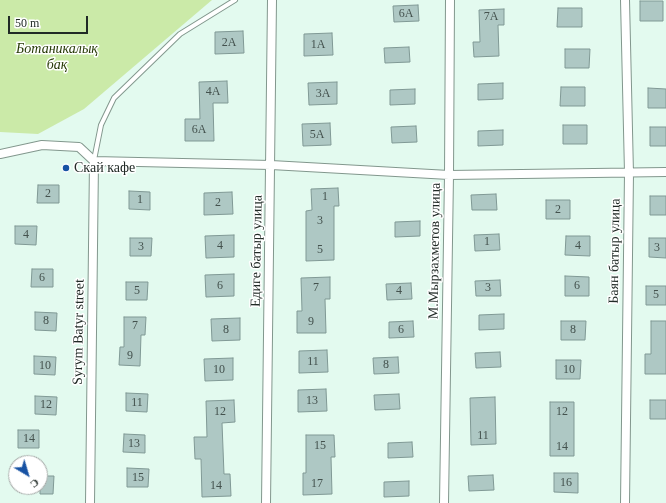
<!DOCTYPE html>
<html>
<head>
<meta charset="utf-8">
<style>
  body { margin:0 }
  #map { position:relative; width:666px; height:503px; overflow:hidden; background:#e3faef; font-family:Georgia,serif }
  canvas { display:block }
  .north { position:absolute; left:8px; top:455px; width:40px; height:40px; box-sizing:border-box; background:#fff; border:1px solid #a6aaa8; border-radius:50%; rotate:142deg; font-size:11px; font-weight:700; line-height:16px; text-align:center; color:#212a26 }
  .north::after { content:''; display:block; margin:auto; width:14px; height:18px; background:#1752a3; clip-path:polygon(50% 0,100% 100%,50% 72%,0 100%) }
  .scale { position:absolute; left:8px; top:16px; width:80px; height:18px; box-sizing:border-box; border:2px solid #212a26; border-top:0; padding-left:5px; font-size:12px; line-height:14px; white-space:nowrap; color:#212a26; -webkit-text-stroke:3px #fff; paint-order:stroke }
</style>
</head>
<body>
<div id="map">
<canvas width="666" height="503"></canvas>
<div class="north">С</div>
<div class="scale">50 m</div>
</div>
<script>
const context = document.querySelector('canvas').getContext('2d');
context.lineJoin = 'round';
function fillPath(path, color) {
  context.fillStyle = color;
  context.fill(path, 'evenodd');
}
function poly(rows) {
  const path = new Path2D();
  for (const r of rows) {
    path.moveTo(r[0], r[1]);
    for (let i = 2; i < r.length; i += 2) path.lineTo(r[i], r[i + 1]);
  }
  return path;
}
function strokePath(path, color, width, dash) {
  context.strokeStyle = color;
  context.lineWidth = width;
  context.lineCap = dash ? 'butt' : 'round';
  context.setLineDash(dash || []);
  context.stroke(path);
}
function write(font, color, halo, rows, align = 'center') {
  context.font = font + ' Georgia,serif';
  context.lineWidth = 3;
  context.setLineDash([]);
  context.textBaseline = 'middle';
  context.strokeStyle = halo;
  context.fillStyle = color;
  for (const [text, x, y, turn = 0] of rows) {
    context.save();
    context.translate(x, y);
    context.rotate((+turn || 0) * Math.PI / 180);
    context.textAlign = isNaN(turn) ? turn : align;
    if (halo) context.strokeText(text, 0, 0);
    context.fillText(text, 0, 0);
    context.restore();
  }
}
const green = poly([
  [0,0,212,0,84,109,38,134,0,132]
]);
const building = poly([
  [640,1,663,1,663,21,640,21,640,1],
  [418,5,419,21,394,22,393,6,418,5],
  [558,8,582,8,582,27,557,27,558,8],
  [504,9,504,25,498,25,499,56,474,57,473,42,480,42,479,10,504,9],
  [243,31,244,53,215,54,215,32,243,31],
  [332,33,333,55,304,56,304,34,332,33],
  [409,47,410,62,385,63,384,48,409,47],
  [565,49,590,49,589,68,565,68,565,49],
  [227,81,228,103,213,103,214,141,185,141,185,119,200,119,199,82,227,81],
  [337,82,337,104,309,105,308,83,337,82],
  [503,83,503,99,478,100,478,84,503,83],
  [561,87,585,87,585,106,560,106,561,87],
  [648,88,666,89,666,108,648,108,648,88],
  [415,89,415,104,390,105,390,90,415,89],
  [330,123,331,145,303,146,302,124,330,123],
  [563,125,587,125,587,144,563,144,563,125],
  [416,126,417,142,392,143,391,127,416,126],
  [650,127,666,127,666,146,650,146,650,127],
  [503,130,503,145,478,146,478,131,503,130],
  [38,185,59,185,59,203,37,203,38,185],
  [338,188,339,206,334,206,334,260,306,261,306,211,312,210,311,189,338,188],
  [129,191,150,192,150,210,129,209,129,191],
  [232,192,233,214,204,215,204,193,232,192],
  [496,194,497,210,472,210,471,195,496,194],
  [650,196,666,196,666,215,650,215,650,196],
  [546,200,570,200,570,219,546,219,546,200],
  [420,221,420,236,395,237,395,222,420,221],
  [15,226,37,226,36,245,15,244,15,226],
  [499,234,500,250,475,251,474,235,499,234],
  [234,235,234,257,206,258,205,236,234,235],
  [566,236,590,236,590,256,565,255,566,236],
  [130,238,152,238,151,256,130,256,130,238],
  [649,238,666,238,666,258,649,257,649,238],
  [32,269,53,269,53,287,31,287,32,269],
  [234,274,234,296,206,297,205,275,234,274],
  [565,276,589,277,589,296,565,296,565,276],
  [330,277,330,299,325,299,326,333,297,333,297,311,302,311,301,278,330,277],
  [500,280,501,296,476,296,475,281,500,280],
  [126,282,148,282,147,300,126,300,126,282],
  [411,283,412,299,387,300,386,284,411,283],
  [646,286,666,286,666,305,646,305,646,286],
  [35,312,57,313,56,331,35,330,35,312],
  [504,314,504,329,479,330,479,315,504,314],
  [124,317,146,317,145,335,141,335,140,366,119,365,120,347,124,347,124,317],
  [240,318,240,340,212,341,211,319,240,318],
  [413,321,414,337,389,338,389,322,413,321],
  [561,321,586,321,585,340,561,340,561,321],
  [651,321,666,321,666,374,645,374,645,354,651,354,651,321],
  [327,350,328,372,299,373,299,351,327,350],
  [500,352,501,367,476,368,475,353,500,352],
  [34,356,56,357,55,375,34,374,34,356],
  [398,357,399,373,374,374,373,358,398,357],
  [233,358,233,380,205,381,204,359,233,358],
  [556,360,581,360,580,379,556,379,556,360],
  [326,389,327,411,298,412,298,390,326,389],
  [126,393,148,394,147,412,126,411,126,393],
  [399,394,400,409,375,410,374,395,399,394],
  [35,396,57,397,56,415,35,414,35,396],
  [495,397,496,444,471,445,470,398,495,397],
  [234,400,235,422,222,423,224,474,230,474,231,496,202,497,201,459,195,459,194,437,207,437,206,401,234,400],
  [650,400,666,400,666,419,650,419,650,400],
  [550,402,574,402,574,456,550,456,550,402],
  [18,430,39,430,39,448,18,448,18,430],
  [124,434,145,435,145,453,123,452,124,434],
  [306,435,334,435,335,457,331,457,332,494,303,495,303,473,306,473,306,435],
  [412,442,413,457,388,458,388,443,412,442],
  [127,468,149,469,148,487,127,487,127,468],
  [554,473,578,473,578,493,554,492,554,473],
  [493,475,494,490,469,491,468,476,493,475],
  [40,476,54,476,53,494,40,494,40,476],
  [409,481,409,496,384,497,384,482,409,481]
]);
const lane = poly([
  [94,160,101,125,114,98,180,34,235,0]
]);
const street = poly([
  [625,0,629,173,625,503],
  [0,154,42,145,79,147,94,161,271,165,449,175,666,172],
  [90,503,94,161],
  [266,503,272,0],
  [444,503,449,175,450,0]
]);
const markers = [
  [66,168,4,"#1752a3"]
];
const numberNames = [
  ["6А",406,14],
  ["7А",491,17],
  ["2А",229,43],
  ["1А",318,45],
  ["4А",213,92],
  ["3А",323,94],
  ["6А",199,130],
  ["5А",317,135],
  ["2",48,194],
  ["1",325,197],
  ["1",140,200],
  ["2",218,203],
  ["2",558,210],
  ["3",320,221],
  ["4",26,235],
  ["1",487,242],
  ["4",220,246],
  ["4",578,246],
  ["3",141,247],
  ["3",657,248],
  ["5",320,250],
  ["6",42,278],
  ["6",220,286],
  ["6",577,286],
  ["7",316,288],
  ["3",488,288],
  ["5",137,291],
  ["4",399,291],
  ["5",656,295],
  ["8",46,321],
  ["9",311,322],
  ["7",135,326],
  ["8",226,330],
  ["6",401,330],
  ["8",573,330],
  ["9",130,356],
  ["11",313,362],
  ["8",386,365],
  ["10",45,366],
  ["10",219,370],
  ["10",569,370],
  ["13",312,401],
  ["11",137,403],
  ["12",46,405],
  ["12",220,412],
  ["12",562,412],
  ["11",483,436],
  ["14",29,439],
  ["13",134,444],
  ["15",320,446],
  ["14",562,447],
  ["15",138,478],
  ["16",566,483],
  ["17",317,484],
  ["14",216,486]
];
const parkNames = [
  ["Ботаникалық",57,49],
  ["бақ",57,65]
];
const poiNames = [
  ["Скай кафе",74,168]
];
const streetNames = [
  ["Едиге батыр улица",257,251,-89],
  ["М.Мырзахметов улица",435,251,-89],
  ["Баян батыр улица",615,251,-89],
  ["Syrym Batyr street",79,332,-89]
];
fillPath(green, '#cbeaa8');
fillPath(building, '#aec8c4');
strokePath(building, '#809995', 1);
strokePath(lane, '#82978d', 6);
strokePath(street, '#82978d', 10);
strokePath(lane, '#fff', 4);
strokePath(street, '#fff', 8);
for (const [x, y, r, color] of markers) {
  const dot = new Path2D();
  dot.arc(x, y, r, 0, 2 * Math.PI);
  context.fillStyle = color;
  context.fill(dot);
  strokePath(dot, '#fff', 1.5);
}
write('12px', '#44524e', null, numberNames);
write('italic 14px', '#273a06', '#fff', parkNames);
write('14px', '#212a26', '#fff', poiNames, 'left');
write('14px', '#212a26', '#fff', streetNames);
</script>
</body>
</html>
